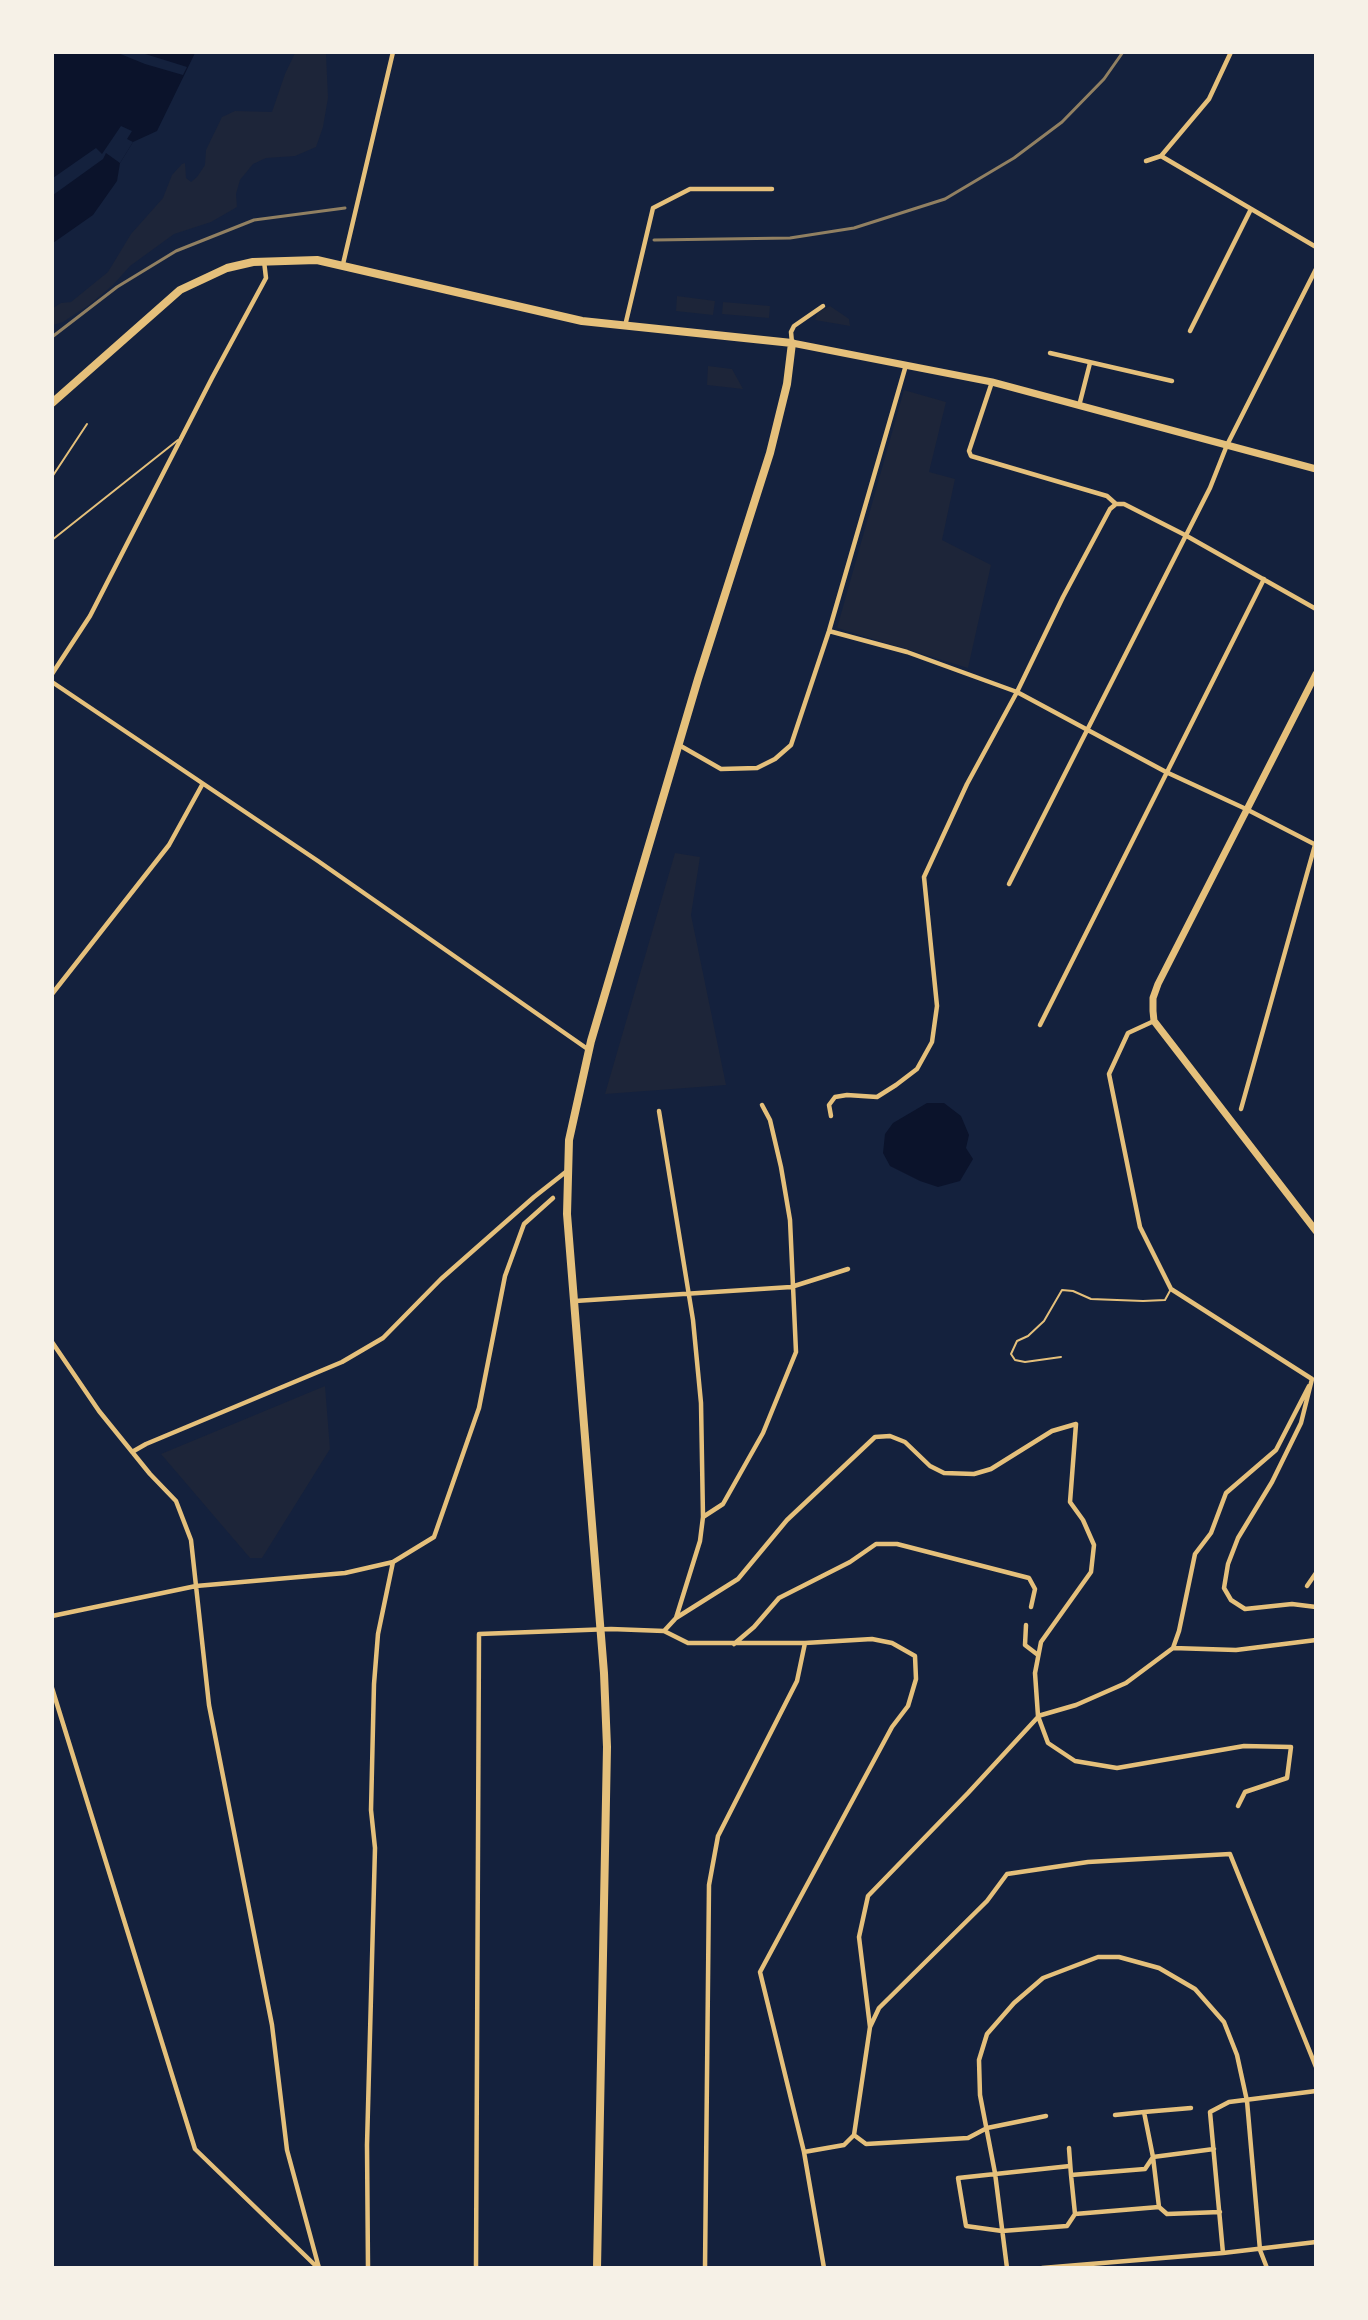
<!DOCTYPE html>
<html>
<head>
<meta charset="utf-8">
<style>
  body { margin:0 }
  #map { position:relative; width:1368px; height:2320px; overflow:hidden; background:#14213d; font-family:Overpass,sans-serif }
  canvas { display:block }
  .frame { position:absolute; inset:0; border:54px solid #f6f1e7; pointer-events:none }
</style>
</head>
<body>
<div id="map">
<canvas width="1368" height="2320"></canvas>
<div class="frame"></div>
</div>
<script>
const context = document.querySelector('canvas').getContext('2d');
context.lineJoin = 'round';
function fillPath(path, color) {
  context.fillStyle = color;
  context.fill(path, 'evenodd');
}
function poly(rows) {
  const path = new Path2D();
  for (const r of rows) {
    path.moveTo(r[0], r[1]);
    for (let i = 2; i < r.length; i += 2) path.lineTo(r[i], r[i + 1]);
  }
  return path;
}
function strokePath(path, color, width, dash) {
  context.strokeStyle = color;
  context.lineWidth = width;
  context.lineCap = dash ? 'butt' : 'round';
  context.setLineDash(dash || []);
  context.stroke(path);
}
const green = poly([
  [295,53,326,53,328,98,323,127,316,147,295,156,266,158,253,164,240,180,236,194,237,207,211,222,174,234,130,266,113,285,89,305,63,322,53,325,53,308,61,303,71,302,108,272,131,234,163,198,172,175,182,164,185,163,186,178,191,182,197,177,205,165,206,150,222,117,235,111,272,112,285,74],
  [677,296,715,301,713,315,676,311],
  [723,302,770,306,769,318,722,314],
  [830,306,849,319,850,326,815,320,818,312],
  [708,366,732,369,743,389,707,385],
  [904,390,946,402,929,472,955,479,942,540,991,565,968,668,837,628],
  [675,853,700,857,691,915,726,1085,605,1094],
  [325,1386,330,1449,262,1558,250,1558,161,1454]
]);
const water = poly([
  [53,53,195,53,157,131,133,142,120,163,117,181,93,215,53,243],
  [927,1103,944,1103,961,1116,969,1135,966,1148,973,1159,960,1181,938,1187,920,1181,890,1166,883,1153,885,1134,893,1123]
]);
const pier = poly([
  [118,53,142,53,187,67,183,75,145,64],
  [121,126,132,131,127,139,133,142,120,163,106,153,103,159,53,195,53,178,96,148,102,154]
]);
const service = poly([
  [52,477,87,424],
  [52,540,178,440],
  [1061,1357,1025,1362,1015,1360,1011,1354,1017,1341,1028,1336,1044,1321,1062,1290,1073,1291,1091,1299,1143,1301,1165,1300,1171,1289]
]);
const minor = poly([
  [1161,156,1209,99,1231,52],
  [1146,161,1161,156,1316,247],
  [343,264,393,52],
  [625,326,653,208,690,189,772,189],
  [1190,331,1251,209],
  [792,343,791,332,794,326,823,306],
  [1050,353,1172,381],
  [992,382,969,451,971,456,1107,496,1116,504],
  [1079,406,1090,363],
  [1116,504,1124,504,1185,535,1316,609],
  [829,631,907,652,1017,692,1166,772,1246,809,1316,845],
  [52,674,90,616,212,378,266,278,264,261],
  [52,682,318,861,589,1050],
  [679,745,721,769,757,768,775,759,791,745,829,631,906,365],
  [1009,884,1210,488,1227,445,1316,269],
  [52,994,169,845,202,785],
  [1154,1021,1128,1033,1109,1074,1140,1227,1171,1289,1312,1379],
  [1040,1025,1264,579],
  [1241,1109,1315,845],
  [659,1111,693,1320,701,1403,703,1517,700,1541,676,1618,664,1631],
  [831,1116,829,1105,835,1097,847,1095,877,1097,896,1085,917,1069,932,1042,937,1006,924,877,967,784,1017,692,1063,597,1110,509,1116,504],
  [575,1301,791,1287,848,1269],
  [52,1342,99,1411,150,1474,176,1501,191,1540,209,1705,272,2025,287,2150,319,2268],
  [1312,1379,1301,1423,1272,1482,1238,1538,1228,1564,1224,1588,1231,1600,1245,1609,1292,1604,1316,1607],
  [132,1452,146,1444,342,1362,383,1338,441,1279,534,1197,567,1171],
  [703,1517,723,1504,763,1433,796,1352,790,1220,781,1167,770,1120,762,1105],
  [1307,1586,1316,1573],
  [52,1616,196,1586,345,1573,393,1562,434,1537,479,1408,505,1276,524,1224,553,1198],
  [676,1618,738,1579,787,1520,875,1437,890,1436,905,1442,930,1466,944,1473,974,1474,991,1469,1052,1431,1076,1424,1070,1502,1083,1520,1094,1545,1091,1572,1041,1642,1035,1673,1038,1716,1048,1743,1075,1761,1117,1768,1244,1746,1291,1747,1287,1778,1245,1792,1238,1806],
  [1026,1625,1025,1645,1038,1655],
  [734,1644,754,1627,779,1598,850,1562,876,1544,897,1544,1029,1578,1035,1589,1031,1607],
  [1173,1648,1179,1631,1195,1554,1211,1533,1226,1493,1276,1450,1309,1386],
  [52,1688,195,2149,318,2268],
  [1038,1716,1076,1705,1126,1683,1173,1648,1236,1650,1316,1640],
  [870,2027,879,2008,987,1901,1007,1874,1088,1862,1230,1854,1316,2067],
  [1191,2108,1144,2112,1153,2157,1214,2149],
  [1115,2115,1144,2112],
  [854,2135,866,2144,968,2138,987,2128,1046,2116],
  [1069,2148,1071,2175,1145,2169,1153,2157],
  [804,2152,844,2145,854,2135,870,2027,859,1937,868,1896,968,1793,1038,1717],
  [1070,2166,958,2178,966,2226,1002,2231,1067,2226,1075,2214,1071,2175],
  [1159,2207,1167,2214,1220,2212],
  [1075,2214,1159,2207,1153,2157],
  [1223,2253,1210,2112,1229,2102,1316,2091],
  [368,2268,367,2145,375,1848,371,1810,374,1684,378,1634,393,1562],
  [476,2268,479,1634,611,1629,664,1631,688,1643,805,1643,872,1639,892,1643,915,1656,916,1679,908,1706,892,1727,760,1972,804,2152,824,2268],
  [705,2268,709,1885,718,1836,797,1681,805,1643],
  [1007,2268,995,2173,980,2095,979,2060,987,2034,1014,2003,1043,1978,1098,1957,1119,1957,1159,1968,1195,1989,1224,2022,1237,2055,1247,2101,1260,2250,1267,2268],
  [1042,2268,1223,2253,1316,2242]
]);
const secondary = poly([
  [792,343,992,382,1316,469],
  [1316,674,1158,984,1153,998,1153,1011,1154,1021,1316,1231]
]);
const primary = poly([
  [52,403,180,290,227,268,253,262,317,260,582,321,792,343,787,384,770,453,698,679,591,1041,569,1140,567,1214,604,1673,607,1747,597,2268]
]);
const rail = poly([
  [654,240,790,238,854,228,945,199,1014,158,1062,122,1104,79,1123,52],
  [52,337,117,287,176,251,254,220,345,208]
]);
fillPath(green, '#1d2539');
fillPath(water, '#0b132b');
fillPath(pier, '#14213d');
strokePath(service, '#e5c07b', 2);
strokePath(minor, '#e5c07b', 4.5);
strokePath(secondary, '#e5c07b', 7);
strokePath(primary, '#e5c07b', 8);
strokePath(rail, '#918062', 3);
</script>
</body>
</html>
